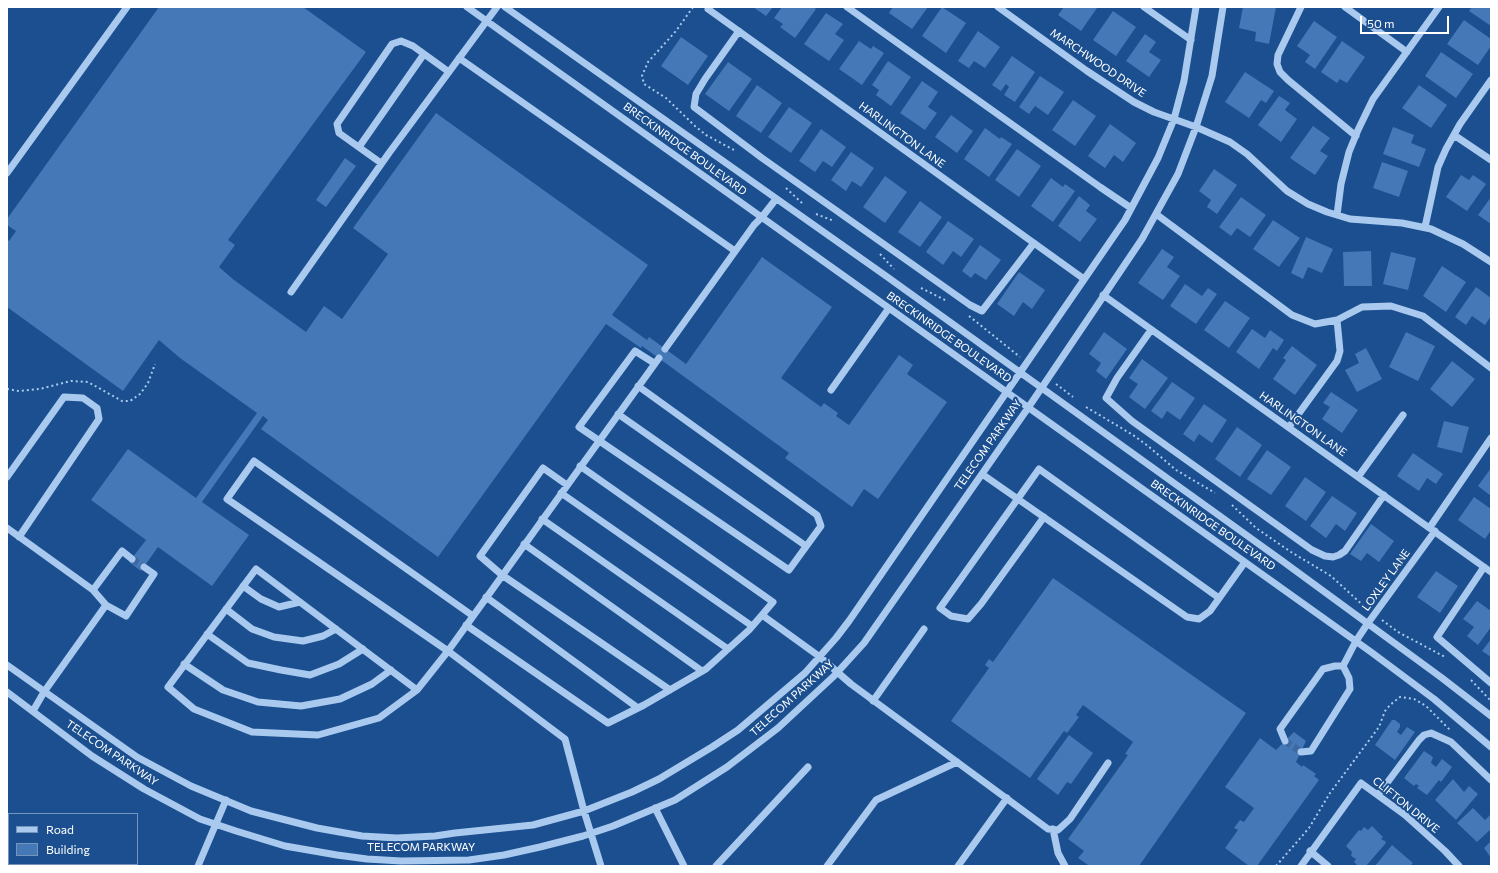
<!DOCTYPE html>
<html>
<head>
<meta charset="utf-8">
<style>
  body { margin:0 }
  #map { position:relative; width:1498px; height:873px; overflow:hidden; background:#1b4f8f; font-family:Commissioner,sans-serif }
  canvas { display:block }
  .frame { position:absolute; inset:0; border:8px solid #fff; pointer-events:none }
  .legend { position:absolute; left:8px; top:813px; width:130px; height:52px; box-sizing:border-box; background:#1b4f8f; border:1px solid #7695bc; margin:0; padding:5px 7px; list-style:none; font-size:12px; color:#fff }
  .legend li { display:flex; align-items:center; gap:8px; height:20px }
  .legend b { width:20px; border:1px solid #7695bc }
  .scale { position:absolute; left:1360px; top:16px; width:89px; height:18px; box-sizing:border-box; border:2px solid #fff; border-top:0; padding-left:5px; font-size:12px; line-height:14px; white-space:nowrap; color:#fff; -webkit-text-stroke:3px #1b4f8f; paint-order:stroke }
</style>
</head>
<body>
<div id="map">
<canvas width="1498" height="873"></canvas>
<div class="frame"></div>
<ul class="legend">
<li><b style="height:5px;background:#a9c9ee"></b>Road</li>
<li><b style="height:11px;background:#4478b7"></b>Building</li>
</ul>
<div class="scale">50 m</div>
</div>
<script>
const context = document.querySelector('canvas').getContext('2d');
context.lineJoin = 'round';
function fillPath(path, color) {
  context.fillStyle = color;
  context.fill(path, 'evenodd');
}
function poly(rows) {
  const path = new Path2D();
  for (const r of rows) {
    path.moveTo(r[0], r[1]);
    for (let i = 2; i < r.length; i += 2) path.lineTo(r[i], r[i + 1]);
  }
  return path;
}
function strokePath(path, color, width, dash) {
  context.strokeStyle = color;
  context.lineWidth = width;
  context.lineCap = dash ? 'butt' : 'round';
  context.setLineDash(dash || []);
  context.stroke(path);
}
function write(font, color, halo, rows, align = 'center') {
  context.font = font + ' Commissioner,sans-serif';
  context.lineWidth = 4;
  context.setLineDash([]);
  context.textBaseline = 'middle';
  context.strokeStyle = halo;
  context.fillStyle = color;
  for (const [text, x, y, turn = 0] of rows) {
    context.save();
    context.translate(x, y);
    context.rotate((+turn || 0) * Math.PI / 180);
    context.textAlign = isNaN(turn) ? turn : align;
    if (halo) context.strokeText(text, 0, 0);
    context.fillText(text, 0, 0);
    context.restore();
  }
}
const building = poly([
  [159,7,303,7,366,52,228,240,235,245,219,267,234,280,306,332,324,306,342,319,388,254,353,228,436,113,648,265,612,315,647,340,649,337,686,364,762,257,832,307,781,378,821,407,824,403,838,413,836,416,849,425,899,355,913,365,907,374,947,402,878,499,864,489,852,507,785,458,789,453,642,346,641,348,606,324,438,557,261,429,268,420,263,416,202,502,249,535,212,586,158,547,141,571,129,562,146,540,91,500,128,449,196,498,257,413,180,358,159,340,123,391,7,307,7,239,9,241,16,231,7,225,7,219],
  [753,7,773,7,766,16],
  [782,7,813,7,816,9,795,38,780,27,783,24,774,18],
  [893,7,928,7,912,29,889,13],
  [942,7,966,23,946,53,922,36],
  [1064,7,1096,7,1097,8,1081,31,1058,15],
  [1243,7,1276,7,1269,44,1255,41,1256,32,1239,28],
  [1472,7,1491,7,1491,26,1469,11],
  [1113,11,1136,27,1116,56,1093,40],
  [826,13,843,24,835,34,844,40,829,61,804,44],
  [1464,20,1491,39,1491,46,1478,65,1447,44],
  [1314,21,1337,37,1315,69,1305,62,1310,55,1297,46],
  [978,31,1000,47,985,68,974,61,969,68,958,61],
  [1145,34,1156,42,1149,52,1161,60,1149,77,1126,61],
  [681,37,708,56,688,85,661,66],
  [859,41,871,49,873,46,884,53,862,85,839,69],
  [1342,41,1365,57,1347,83,1340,79,1337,83,1321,72],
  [1441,52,1473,74,1456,98,1425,76],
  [1012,56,1035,72,1015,102,1004,95,1009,87,1006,84,1001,91,992,85],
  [888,61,911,77,891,106,876,95,879,90,872,85],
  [728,62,752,79,729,111,705,94],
  [1245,72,1274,91,1266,103,1261,100,1249,118,1225,102],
  [1040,76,1064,92,1048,115,1035,106,1029,114,1019,107],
  [922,81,938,92,928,107,937,113,925,130,900,113],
  [757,85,782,103,761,133,736,116],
  [1419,85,1447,105,1431,128,1402,108],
  [1279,96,1290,103,1285,110,1297,119,1281,142,1258,125],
  [1073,100,1096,116,1075,146,1052,130],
  [789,107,812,123,791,153,768,137],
  [951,115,973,131,957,153,935,137],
  [1110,124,1136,143,1123,162,1114,155,1105,168,1088,156],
  [1313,126,1330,138,1320,151,1328,156,1315,175,1290,158],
  [1393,127,1414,135,1411,143,1426,149,1419,167,1383,154],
  [985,128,1000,139,1001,137,1012,144,989,177,964,159],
  [821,129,846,147,832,167,823,161,815,172,799,161],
  [1017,149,1041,166,1019,197,995,180],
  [851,152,874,168,861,187,852,181,846,191,831,180],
  [345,158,356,166,326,207,316,200],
  [1382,162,1408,171,1399,197,1373,188],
  [1214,169,1237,185,1217,214,1207,207,1211,200,1199,191],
  [1461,175,1469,180,1473,175,1486,184,1467,211,1446,197],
  [885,176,907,192,885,223,863,207],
  [1051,178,1063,187,1065,184,1075,191,1053,222,1031,206],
  [1079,196,1090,205,1086,211,1097,219,1080,242,1058,226],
  [1241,197,1266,215,1250,237,1237,228,1231,236,1219,227],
  [1491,197,1491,224,1478,215],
  [920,201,942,217,920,247,898,232],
  [1273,220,1300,238,1279,267,1253,249],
  [948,221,974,239,961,257,953,251,943,265,926,252],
  [1306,237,1333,249,1322,273,1308,267,1303,279,1291,273],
  [980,245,1001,260,986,280,975,273,971,278,962,271],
  [1162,249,1174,257,1167,267,1180,276,1163,300,1138,283],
  [1371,251,1372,286,1344,286,1343,252],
  [1391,252,1416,258,1408,290,1383,284],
  [1442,266,1466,282,1446,312,1423,296],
  [1019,272,1045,290,1032,309,1023,302,1014,316,997,304],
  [1185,284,1202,296,1208,288,1217,294,1196,324,1170,306],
  [1476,287,1491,298,1491,316,1485,325,1472,316,1466,325,1455,317],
  [1225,301,1250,318,1229,348,1204,330],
  [1252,329,1265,338,1270,330,1284,340,1277,351,1273,348,1259,369,1236,352],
  [1104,332,1127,349,1106,379,1096,371,1101,363,1089,354],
  [1406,332,1435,346,1418,381,1389,367],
  [1292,346,1317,365,1295,395,1273,379,1286,360,1283,358],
  [1366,348,1382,379,1357,392,1345,370,1359,363,1355,354],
  [1142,359,1168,378,1145,409,1129,397,1138,384,1129,378],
  [1452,361,1475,379,1452,407,1430,389],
  [1172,382,1195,398,1180,420,1167,411,1162,419,1151,411],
  [1331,392,1358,410,1342,433,1322,419,1330,407,1323,403],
  [1204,404,1227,420,1212,443,1199,434,1194,442,1183,434],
  [1444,421,1469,427,1462,453,1437,447],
  [1237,427,1262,445,1240,477,1215,459],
  [1267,450,1291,467,1271,495,1247,479],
  [1413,453,1443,474,1436,484,1427,478,1419,491,1397,476],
  [1491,468,1491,496,1478,486],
  [1305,477,1326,492,1306,521,1285,506],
  [1332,496,1357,513,1345,531,1336,524,1326,538,1310,526],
  [1474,497,1491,509,1491,530,1485,539,1458,520],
  [1371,524,1394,541,1379,562,1367,553,1361,561,1350,554],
  [1436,571,1458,586,1440,613,1417,597],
  [1053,578,1246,713,1139,866,1087,866,1088,865,1078,858,1084,851,1068,839,1128,755,1125,754,1133,742,1083,705,1076,715,1079,717,1067,733,1064,731,1030,778,951,721,989,668,985,665,989,659,993,662],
  [1477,601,1491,611,1491,627,1478,645,1467,636,1474,627,1463,619],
  [1491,639,1491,657,1482,651],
  [1392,720,1395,720,1400,724,1400,727,1397,732,1401,735,1407,727,1415,732,1395,760,1375,745],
  [1294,732,1306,741,1296,762,1302,767,1303,765,1316,774,1314,776,1319,780,1257,866,1249,866,1225,848,1238,830,1234,828,1240,820,1244,822,1254,808,1225,787,1260,738,1276,750],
  [1069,735,1093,753,1071,784,1067,782,1058,795,1037,779],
  [1424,751,1433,757,1431,763,1436,767,1442,759,1452,767,1441,782,1439,780,1427,795,1417,788,1419,786,1416,784,1414,786,1404,778],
  [1453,779,1464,792,1469,786,1478,794,1456,820,1435,800],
  [1473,808,1485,820,1491,814,1491,829,1477,842,1457,823],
  [1372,826,1383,837,1381,839,1385,841,1386,843,1366,866,1358,866,1354,862,1356,859,1351,856,1352,852,1346,846,1359,830,1361,831,1364,827,1368,830],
  [1491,841,1491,858,1484,848],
  [1392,845,1413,863,1410,866,1375,866]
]);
const minorTunnel = poly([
  [132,559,144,567],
  [1285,741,1301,752]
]);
const path = poly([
  [693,7,676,31,648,62,642,76,644,84,666,98,695,126,706,135,734,150],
  [786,188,803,204],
  [816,214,834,221],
  [880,254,894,269],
  [921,288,947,301],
  [969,316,1020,357],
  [1056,384,1073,397],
  [7,389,19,391,40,389,71,381,88,382,122,401,130,401,140,394,148,383,155,364],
  [1086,407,1133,435,1148,446,1176,470,1215,493],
  [1232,505,1256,528,1291,552,1331,576,1367,609],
  [1382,620,1398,632,1445,657],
  [1471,680,1491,701],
  [1276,866,1309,828,1330,793,1379,727,1385,711,1390,705,1400,697,1414,699,1426,706,1451,731]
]);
const minor = poly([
  [467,7,1371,652,1434,699,1491,747],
  [505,7,886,276,1281,560,1442,678,1491,716],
  [709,7,708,9,1084,279],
  [847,7,1100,187,1131,208],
  [998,7,1087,71,1134,102,1154,112,1196,127,1230,142,1247,154,1287,191,1308,204,1327,212,1350,219,1402,223,1431,229,1463,244,1491,262],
  [1144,7,1191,40],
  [1301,7,1278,55,1277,64,1280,72,1288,80,1356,136],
  [1345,7,1407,52],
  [739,31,705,79,696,94,694,107,762,158,970,305,982,311,1034,243],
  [459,58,735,251],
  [1454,135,1491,160],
  [359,147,424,54],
  [381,163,339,133,337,124,392,44,401,41,413,46,449,72],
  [7,173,127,7],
  [1156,214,1292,315,1315,324,1337,320,1362,307,1391,306,1423,316,1491,368],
  [1337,215,1341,184,1349,152,1358,130,1373,99,1439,7],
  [1425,227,1438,167,1446,149,1460,124,1491,80],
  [291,292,389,153,497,7],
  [1103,295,1491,572],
  [1151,330,1117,378,1106,398,1132,421,1312,550,1325,556,1333,557,1339,555,1345,551,1384,495],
  [665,349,754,225,762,217,776,199],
  [638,386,817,515,821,526,789,570,579,427,635,351,654,363],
  [831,390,889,308],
  [618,414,806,546],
  [1289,427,1337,361,1340,351,1337,320],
  [580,466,773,602,762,615],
  [982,474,1187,617,1199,619,1210,611,1245,562],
  [7,477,64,397,83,398,97,408,99,419,19,537],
  [1358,477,1403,415],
  [567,485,543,468,480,556,502,575,670,690],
  [561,493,752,626],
  [1044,517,981,604,968,619,951,616,940,608,1039,469,1219,598],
  [542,519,728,649],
  [1430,527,1491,438],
  [7,528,93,590,106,605,126,616,154,574,144,567],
  [524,544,702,671],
  [1484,567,1437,637,1491,683],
  [243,586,261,599,279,607,300,602],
  [93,590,122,551,132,559],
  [486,597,638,708],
  [226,609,252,629,274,637,303,641,323,636,336,629],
  [466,625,608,723,644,705,706,669,749,630,762,615,820,657,851,684,1048,829,1058,830,1070,819,1108,763],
  [207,634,248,663,281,670,310,675,339,664,363,649],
  [184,664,223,690,258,702,301,706,340,699,372,684,391,670],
  [7,665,137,757,191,786,251,811,317,828,362,836,397,838,435,836,455,833,533,825,584,811,632,792,659,779,712,747,738,730,805,673,836,638,849,621,1125,220,1158,158,1174,119,1184,81,1196,7],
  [1343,666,1356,641,1368,623,1435,531],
  [417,690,256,569,168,687,194,709,252,732,318,735,379,718,417,690,448,651,227,499,254,461,473,616],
  [7,692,92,756,144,789,200,819,236,831,285,846,337,855,367,859,401,861,469,860,504,855,540,847,583,836,613,826,675,800,727,767,778,728,834,676,864,643,1028,408,1142,239,1178,174,1196,127,1212,76,1223,7],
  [873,701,924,629],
  [33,711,44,692,106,605],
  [1285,741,1280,729,1323,669,1335,666,1343,666,1349,678,1350,689,1311,751,1301,752],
  [1378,795,1419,740,1424,735,1431,733,1451,742,1491,780],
  [655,808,684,866],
  [1053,829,1058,853,1065,866],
  [1310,851,1328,866],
  [198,866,226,800],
  [601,866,584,811,565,739,448,651,659,358],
  [716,866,808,767],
  [827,866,876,800,957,762],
  [958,866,1007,798],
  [1301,866,1361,783,1405,815,1445,851,1459,866]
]);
const streetNames = [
  ["MARCHWOOD DRIVE",1098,63,34],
  ["HARLINGTON LANE",902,135,36],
  ["BRECKINRIDGE BOULEVARD",685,149,36],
  ["BRECKINRIDGE BOULEVARD",949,337,35],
  ["HARLINGTON LANE",1303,424,35],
  ["TELECOM PARKWAY",988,445,-55],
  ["BRECKINRIDGE BOULEVARD",1213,525,35],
  ["LOXLEY LANE",1386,580,-54],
  ["TELECOM PARKWAY",792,698,-42],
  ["TELECOM PARKWAY",112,753,34],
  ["CLIFTON DRIVE",1406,805,39],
  ["TELECOM PARKWAY",421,847]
];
fillPath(building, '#4478b7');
strokePath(minorTunnel, '#3d69a0', 7, [7, 3.5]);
strokePath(path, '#a9c9ee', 2, [2, 3]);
strokePath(minor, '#a9c9ee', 7);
write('11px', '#fff', '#1b4f8f', streetNames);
</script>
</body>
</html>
